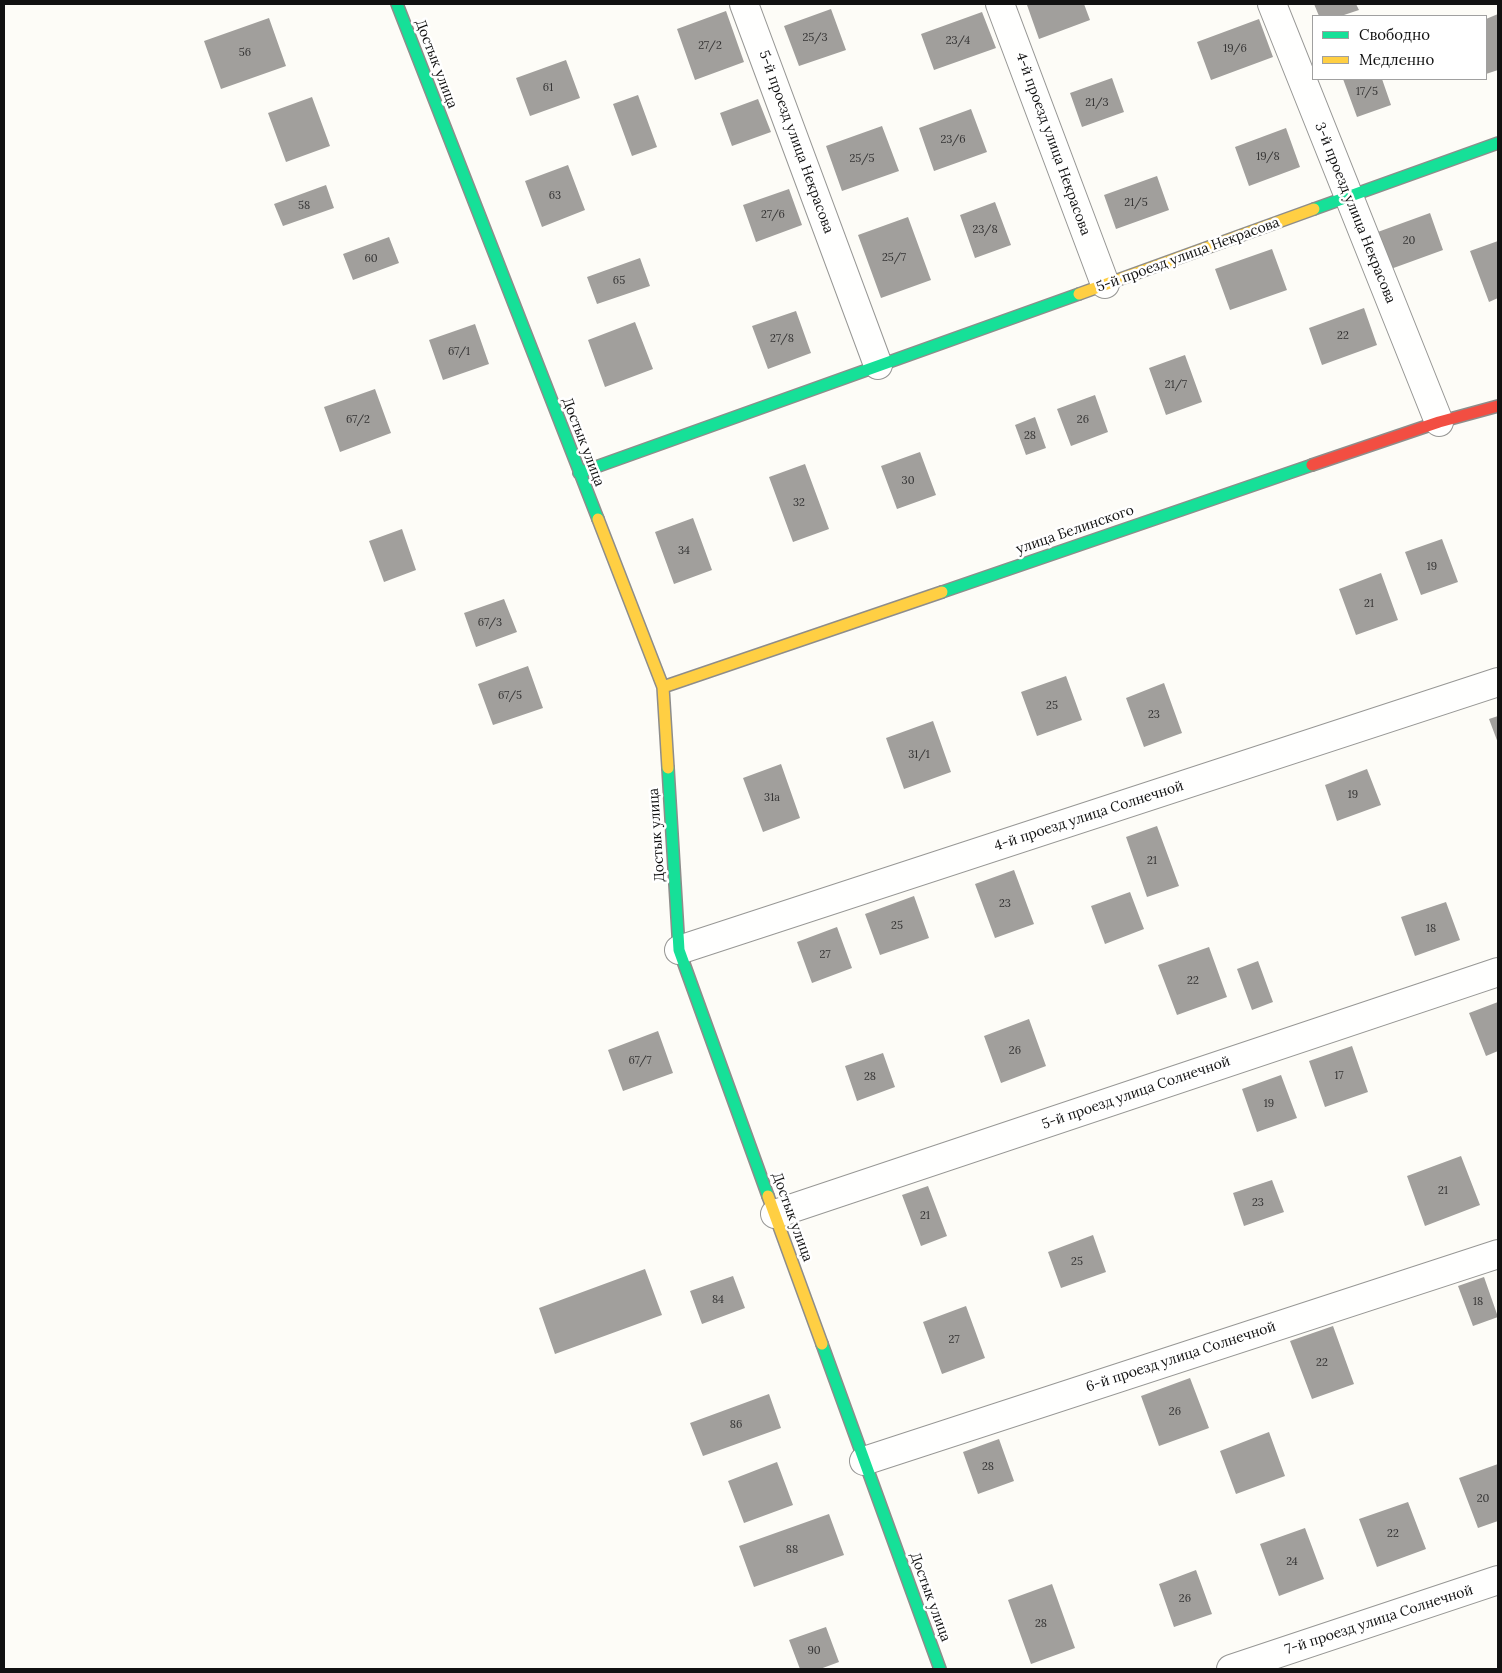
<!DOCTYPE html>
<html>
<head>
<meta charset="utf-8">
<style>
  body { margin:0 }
  #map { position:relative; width:1502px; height:1673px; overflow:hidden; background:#fdfcf7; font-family:Lora,serif }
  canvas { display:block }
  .frame { position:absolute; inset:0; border:5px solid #111; pointer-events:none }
  .legend { position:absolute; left:1312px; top:15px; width:175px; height:65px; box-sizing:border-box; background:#fff; border:1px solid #a0a0a0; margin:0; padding:6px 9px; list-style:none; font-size:15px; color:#111 }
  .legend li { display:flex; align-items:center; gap:10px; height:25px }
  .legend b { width:25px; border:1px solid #a0a0a0 }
</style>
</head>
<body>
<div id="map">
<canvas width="1502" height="1673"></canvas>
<div class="frame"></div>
<ul class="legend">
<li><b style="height:6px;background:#16e098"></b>Свободно</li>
<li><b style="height:6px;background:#ffcf43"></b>Медленно</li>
</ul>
</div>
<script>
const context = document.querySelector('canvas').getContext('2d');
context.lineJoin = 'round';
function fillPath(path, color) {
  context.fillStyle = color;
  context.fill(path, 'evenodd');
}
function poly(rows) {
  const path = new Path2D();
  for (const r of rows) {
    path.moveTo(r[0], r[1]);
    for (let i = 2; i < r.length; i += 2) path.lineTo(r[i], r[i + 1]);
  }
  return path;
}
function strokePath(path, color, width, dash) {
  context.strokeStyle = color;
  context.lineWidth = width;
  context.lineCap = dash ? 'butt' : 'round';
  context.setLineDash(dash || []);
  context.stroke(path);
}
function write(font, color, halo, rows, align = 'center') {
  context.font = font + ' Lora,serif';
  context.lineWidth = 5;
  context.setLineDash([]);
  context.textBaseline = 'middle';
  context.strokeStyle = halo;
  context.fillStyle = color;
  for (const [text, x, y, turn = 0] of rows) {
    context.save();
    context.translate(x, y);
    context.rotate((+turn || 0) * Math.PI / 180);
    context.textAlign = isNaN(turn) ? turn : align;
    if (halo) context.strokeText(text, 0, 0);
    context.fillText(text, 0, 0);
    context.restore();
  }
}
const building = poly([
  [1029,4,1084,4,1090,20,1039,39,1027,5],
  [1314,4,1356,4,1359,10,1341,16,1319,16],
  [831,9,846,50,799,66,784,26],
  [726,11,744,62,695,80,677,29],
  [982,12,996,48,934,70,921,34],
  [1498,14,1498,70,1486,74,1486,19],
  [269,18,286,66,221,89,204,41],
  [1259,19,1273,57,1211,80,1197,42],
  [566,60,580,98,530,116,516,78],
  [1112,78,1124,112,1082,127,1070,93],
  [1343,79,1382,79,1391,105,1357,117],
  [638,95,657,147,632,156,613,104],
  [312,97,330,146,286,162,268,113],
  [758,99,771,132,732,146,720,113],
  [971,109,987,152,934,171,919,128],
  [882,126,899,171,842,191,826,146],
  [1286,128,1300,167,1249,186,1235,147],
  [568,165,585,210,542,227,525,181],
  [1157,176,1169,210,1116,229,1104,195],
  [326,185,334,208,283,226,274,204],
  [789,189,802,225,756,242,743,205],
  [995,202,1011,245,975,258,960,215],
  [1430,213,1443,250,1388,270,1375,233],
  [908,217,931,280,881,298,858,235],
  [389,237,399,263,353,280,343,254],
  [1498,241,1498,298,1489,302,1470,251],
  [1272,249,1287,290,1230,310,1215,269],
  [640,258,650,286,597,304,587,277],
  [1364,308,1377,345,1322,365,1309,328],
  [796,311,811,353,768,369,752,326],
  [635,322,653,369,605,387,588,340],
  [475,324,489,364,443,380,429,340],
  [1185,355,1202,402,1166,415,1149,368],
  [375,389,391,433,340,452,324,407],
  [1095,395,1108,432,1071,446,1057,409],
  [1035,417,1046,448,1026,455,1015,425],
  [920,452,936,495,897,509,881,466],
  [805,464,829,529,793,542,769,477],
  [693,518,712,570,674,584,655,532],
  [402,529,416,570,384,582,369,541],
  [1442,539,1458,582,1421,595,1405,552],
  [1381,573,1398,620,1356,635,1339,589],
  [504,599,517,632,476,647,464,613],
  [528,666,543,708,493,725,478,684],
  [1066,676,1082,720,1037,736,1021,692],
  [1164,683,1182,733,1144,747,1126,698],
  [1498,716,1498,743,1489,719],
  [933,721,951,772,904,789,886,738],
  [781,764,800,818,763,832,743,778],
  [1367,769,1381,805,1337,821,1325,785],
  [1157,826,1179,886,1147,897,1126,837],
  [1014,870,1034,924,995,938,975,884],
  [1130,892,1144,929,1105,944,1091,906],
  [914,896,929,938,880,955,865,914],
  [1446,902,1460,940,1415,956,1401,917],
  [837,927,852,968,812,983,797,942],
  [1209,947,1227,997,1177,1015,1158,965],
  [1258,961,1273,1002,1252,1010,1237,969],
  [1498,1002,1498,1051,1486,1056,1469,1013],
  [1029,1019,1046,1066,1001,1083,984,1036],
  [658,1031,673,1073,623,1091,608,1050],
  [1352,1046,1368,1092,1325,1107,1309,1061],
  [883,1053,895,1087,857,1101,845,1066],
  [1281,1075,1297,1118,1257,1132,1242,1089],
  [1461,1156,1480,1205,1425,1226,1407,1176],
  [1272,1180,1284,1212,1244,1226,1233,1193],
  [928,1186,947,1236,921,1246,902,1195],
  [1093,1235,1106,1272,1061,1288,1048,1252],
  [645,1269,662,1315,555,1354,539,1308],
  [733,1276,745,1308,702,1324,690,1291],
  [1484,1277,1498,1317,1473,1326,1458,1286],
  [966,1306,985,1358,942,1374,923,1322],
  [1333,1326,1354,1384,1312,1399,1290,1341],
  [1190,1378,1209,1428,1159,1446,1141,1396],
  [769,1394,781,1428,703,1456,690,1423],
  [1269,1432,1285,1476,1236,1494,1220,1451],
  [999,1439,1014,1481,978,1494,963,1452],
  [777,1462,793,1505,744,1523,728,1481],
  [1498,1464,1498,1521,1478,1528,1459,1478],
  [1408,1502,1426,1549,1377,1567,1359,1519],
  [829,1514,844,1555,754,1587,739,1546],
  [1305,1528,1324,1579,1279,1596,1260,1544],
  [1196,1570,1212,1614,1174,1627,1159,1584],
  [1052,1584,1075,1648,1031,1664,1008,1600],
  [826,1627,839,1662,820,1669,800,1669,789,1640]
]);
const street = poly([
  [744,4,878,365],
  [1000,4,1105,284],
  [1272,4,1439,422],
  [679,950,1498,682],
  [775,1214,1498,972],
  [864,1461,1498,1254],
  [1231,1669,1498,1580]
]);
const fast = poly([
  [397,4,598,519],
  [1314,209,1498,143],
  [579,473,1079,294],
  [942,592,1312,465],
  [668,768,679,950,768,1196],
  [822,1344,940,1669]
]);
const slow = poly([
  [1079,294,1314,209],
  [598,519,663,687,668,768],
  [663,687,942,592],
  [768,1196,822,1344]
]);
const jam = poly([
  [1312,465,1439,422,1498,406]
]);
const numberNames = [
  ["25/3",815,38],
  ["23/4",958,41],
  ["27/2",710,46],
  ["19/6",1235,49],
  ["56",245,53],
  ["61",548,88],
  ["17/5",1367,92],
  ["21/3",1097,103],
  ["23/6",953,140],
  ["19/8",1268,157],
  ["25/5",862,159],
  ["63",555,196],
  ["21/5",1136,203],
  ["58",304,206],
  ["27/6",773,215],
  ["23/8",985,230],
  ["20",1409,241],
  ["25/7",894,258],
  ["60",371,259],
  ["65",619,281],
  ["22",1343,336],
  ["27/8",782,339],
  ["67/1",459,352],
  ["21/7",1176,385],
  ["67/2",358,420],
  ["26",1083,420],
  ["28",1030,436],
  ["30",908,481],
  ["32",799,503],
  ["34",684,551],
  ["19",1432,567],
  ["21",1369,604],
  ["67/3",490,623],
  ["67/5",510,696],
  ["25",1052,706],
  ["23",1154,715],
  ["31/1",919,755],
  ["19",1353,795],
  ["31а",772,798],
  ["21",1152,861],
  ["23",1005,904],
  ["25",897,926],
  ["18",1431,929],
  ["27",825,955],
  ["22",1193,981],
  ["26",1015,1051],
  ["67/7",640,1061],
  ["17",1339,1076],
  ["28",870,1077],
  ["19",1269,1104],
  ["21",1443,1191],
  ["23",1258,1203],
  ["21",925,1216],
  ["25",1077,1262],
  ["84",718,1300],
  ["18",1478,1302],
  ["27",954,1340],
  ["22",1322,1363],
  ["26",1175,1412],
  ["86",736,1425],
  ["28",988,1467],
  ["20",1483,1499],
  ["22",1393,1534],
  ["88",792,1550],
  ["24",1292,1562],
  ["26",1185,1599],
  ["28",1041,1624],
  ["90",814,1651]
];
const streetNames = [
  ["Достык улица",436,64,69],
  ["5-й проезд улица Некрасова",796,142,70],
  ["4-й проезд улица Некрасова",1053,144,70],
  ["3-й проезд улица Некрасова",1355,213,68],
  ["5-й проезд улица Некрасова",1188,255,-20],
  ["Достык улица",583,442,69],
  ["улица Белинского",1075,530,-19],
  ["4-й проезд улица Солнечной",1089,816,-18],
  ["Достык улица",657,835,-94],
  ["5-й проезд улица Солнечной",1136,1093,-19],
  ["Достык улица",792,1217,70],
  ["6-й проезд улица Солнечной",1181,1357,-18],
  ["Достык улица",930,1597,70],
  ["7-й проезд улица Солнечной",1379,1620,-18]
];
fillPath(building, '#a19f9c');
strokePath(street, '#979795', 30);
strokePath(fast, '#8e8d8b', 14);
strokePath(slow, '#8e8d8b', 14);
strokePath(jam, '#8e8d8b', 14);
strokePath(street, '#fffffe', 28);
strokePath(fast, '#16e098', 11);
strokePath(slow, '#ffcf43', 11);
strokePath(jam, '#f24e42', 11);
write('11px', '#353434', null, numberNames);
write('14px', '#111', '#fff', streetNames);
</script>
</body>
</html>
